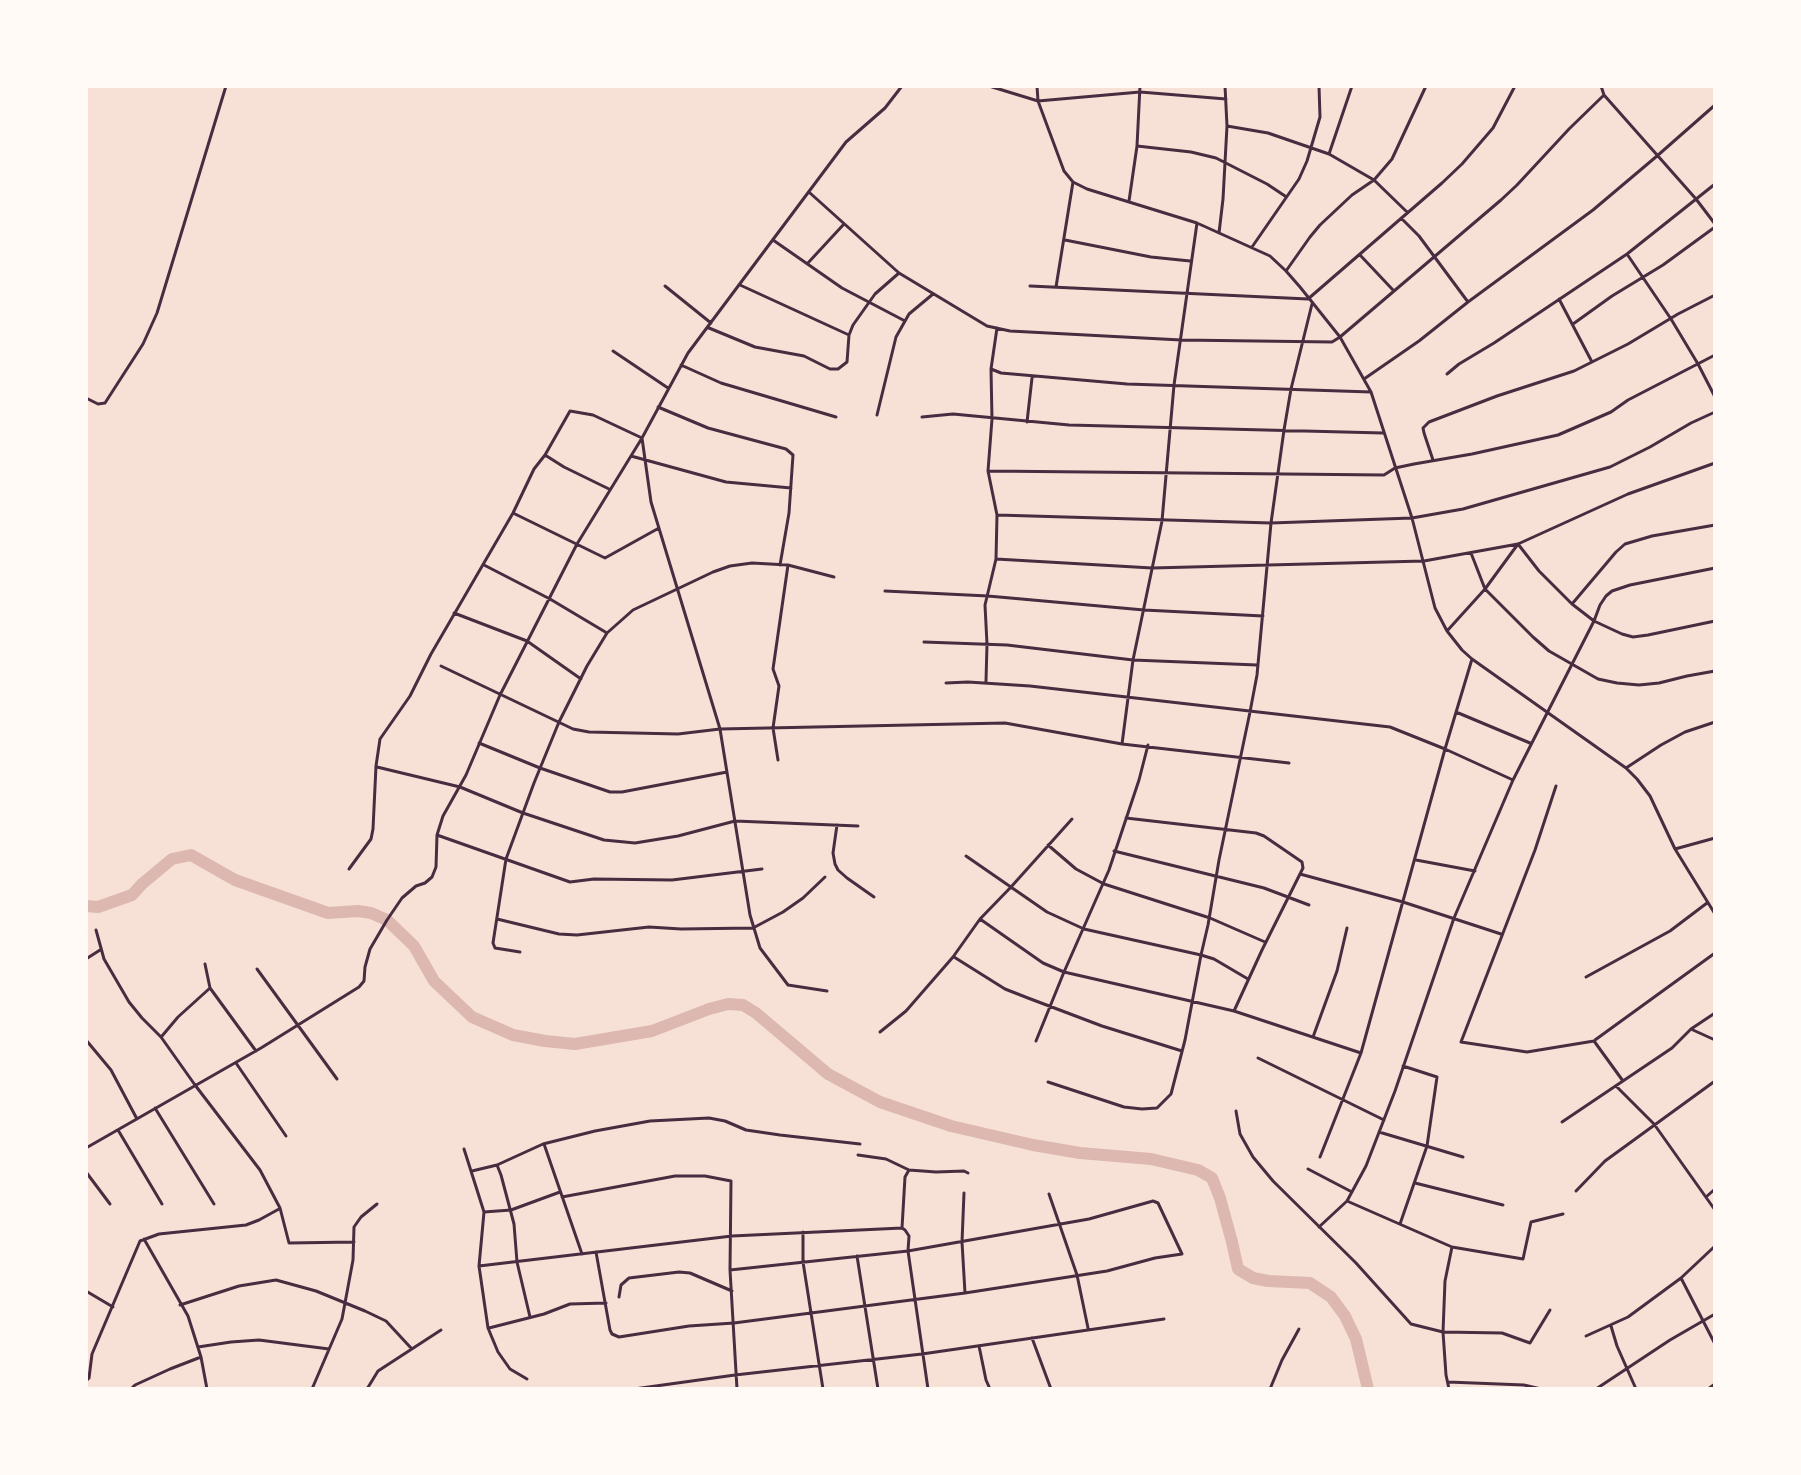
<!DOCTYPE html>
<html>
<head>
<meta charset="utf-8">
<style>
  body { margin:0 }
  #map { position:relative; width:1801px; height:1475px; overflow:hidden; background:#f7e1d7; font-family:"Public Sans",sans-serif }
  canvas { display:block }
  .frame { position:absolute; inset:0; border:88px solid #fffaf5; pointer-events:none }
</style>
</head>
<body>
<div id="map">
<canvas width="1801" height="1475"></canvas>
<div class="frame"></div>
</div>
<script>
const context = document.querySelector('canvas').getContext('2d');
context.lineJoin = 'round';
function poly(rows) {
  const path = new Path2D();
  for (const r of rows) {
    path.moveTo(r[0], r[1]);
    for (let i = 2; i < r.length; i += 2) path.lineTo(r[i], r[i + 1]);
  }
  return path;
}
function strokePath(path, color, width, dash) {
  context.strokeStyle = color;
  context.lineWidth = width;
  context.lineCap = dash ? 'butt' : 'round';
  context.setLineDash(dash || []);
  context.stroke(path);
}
const river = poly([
  [86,906,98,907,132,895,142,884,172,859,191,855,235,880,328,913,358,911,371,913,387,920,414,946,434,981,472,1017,513,1035,545,1041,575,1044,652,1031,709,1009,728,1004,743,1005,756,1013,828,1074,880,1102,951,1126,1033,1145,1080,1153,1151,1159,1198,1170,1212,1178,1220,1198,1232,1242,1238,1269,1253,1278,1268,1281,1310,1283,1331,1297,1345,1316,1356,1339,1368,1389]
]);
const minor = poly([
  [989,86,1038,101,1140,92,1226,99],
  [1037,86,1038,101,1064,171,1073,182,1087,189,1197,223,1270,256,1286,271,1300,287,1340,337,1371,392,1412,518,1435,608,1447,631,1462,650,1472,659,1626,768,1637,779,1650,796,1675,849,1715,914],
  [1601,86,1604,95,1696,199,1715,224],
  [1227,126,1268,133,1329,154,1374,180,1407,212],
  [1137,146,1191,152,1216,158,1267,184,1285,196],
  [1329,154,1352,86],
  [810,193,899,273,987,326,1010,331,1181,340,1332,342,1340,337,1501,200,1517,185,1569,129,1604,95],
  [1129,201,1137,146,1140,86],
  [1401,218,1419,236,1468,302],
  [1219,233,1223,199,1227,126,1225,86],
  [773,240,842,288,905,321],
  [1065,240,1151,257,1190,261],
  [1252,247,1299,179,1307,161,1320,117,1319,86],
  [1627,254,1671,319,1698,364,1715,397],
  [1360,255,1393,290],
  [807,264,844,224],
  [1286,271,1310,237,1320,225,1352,195,1374,180,1392,159,1426,86],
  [740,285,849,335],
  [665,286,711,323],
  [1030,286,1308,299,1442,183,1462,164,1493,128,1515,86],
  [1056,287,1073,182],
  [1559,299,1592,362],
  [1573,324,1612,296,1663,265,1715,227],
  [709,328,755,347,804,356,830,369,838,369,847,362,849,335,853,325,875,294,899,273],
  [613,351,668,388],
  [681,365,721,383,836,417],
  [991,369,1001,373,1127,384,1371,392],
  [1447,374,1459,364,1494,343,1627,254,1715,184],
  [1364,379,1419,341,1468,302,1593,210,1657,156,1715,105],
  [86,398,98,404,105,403,143,344,157,313,226,86],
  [658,407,708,428,786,449,793,455,789,513,780,565],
  [877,415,896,337,909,314,933,294],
  [922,417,953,414,1069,425,1383,433],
  [1027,422,1032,378],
  [545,455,564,467,609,489],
  [631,456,726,482,791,488],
  [1433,460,1424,433,1423,428,1429,422,1497,396,1574,371,1628,344,1678,314,1715,295],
  [988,471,1384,475,1395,468,1414,464,1472,454,1558,435,1611,412,1628,400,1715,355],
  [513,513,605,558,659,528],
  [997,515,1271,523,1412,518,1463,509,1610,467,1650,447,1691,423,1715,412],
  [1471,553,1485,589,1533,637,1549,651,1598,679,1617,683,1639,685,1659,683,1687,676,1715,671],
  [996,559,1152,568,1424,561,1518,544,1628,494,1715,463],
  [484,565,550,599,607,633],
  [885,591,988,596,1144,610,1263,616],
  [1572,604,1616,552,1625,544,1652,536,1715,525],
  [454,613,527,641,581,679],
  [1447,631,1485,589,1518,544,1539,571,1572,604,1594,621,1622,634,1633,637,1648,635,1715,621],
  [924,642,1007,645,1133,660,1257,665],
  [441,666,573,729,589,732,678,734,720,729,1005,723,1122,744,1289,763],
  [986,681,987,644,985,605,996,559,997,515,988,471,992,419,991,369,997,328],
  [946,683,968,682,1030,686,1390,727,1445,749,1513,780],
  [1456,712,1530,743],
  [479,743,540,768,610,792,622,792,727,772],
  [1122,744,1133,660,1162,521,1174,385,1197,223],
  [778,760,773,728,779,686,773,669,788,565],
  [377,767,460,787,523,813,604,840,635,843,678,836,735,821,858,826],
  [1626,768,1661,745,1685,732,1715,722],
  [1556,786,1535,850,1461,1042,1527,1052,1594,1041,1623,1081],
  [1126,818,1256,833,1264,836,1302,862,1303,868,1262,950,1234,1011],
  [837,825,833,853,835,864,838,870,847,878,874,897],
  [437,835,570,882,594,879,672,880,762,869],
  [1048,845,1076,869,1104,884,1210,918,1265,942],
  [1675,849,1715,838],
  [1114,851,1264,888,1309,905],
  [966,856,1047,912,1084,929,1201,955,1214,959,1248,979],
  [1416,860,1475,871],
  [349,869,371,839,373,829,376,766,380,739,410,696,431,654,513,513,534,469,545,455,570,411,593,415,642,438,651,502,720,729,750,915,760,948,788,985,827,991],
  [1300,874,1403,902,1501,934],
  [497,919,559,934,577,935,649,927,681,929,753,928,783,912,803,898,825,877],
  [980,919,1043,963,1064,972,1234,1011,1361,1053],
  [96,930,104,959,129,1002,142,1018,161,1037,195,1085,260,1170,280,1208,289,1243,354,1242],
  [520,952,495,948,493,943,506,859,534,783,559,722,587,666,607,633,633,610,713,572,730,566,752,563,788,565,834,577],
  [954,957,1005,989,1028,998,1102,1026,1182,1051],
  [86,959,100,950],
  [205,964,210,988,256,1051],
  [257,969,337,1079],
  [1586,977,1670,931,1707,903],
  [1693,1030,1715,1040],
  [880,1032,906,1011,953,957,980,919,1011,887,1072,819],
  [162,1036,178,1017,210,988],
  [1313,1037,1337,971,1347,928],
  [86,1040,111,1070,137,1119],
  [1595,1040,1715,953],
  [1036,1041,1064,972,1109,870,1139,780,1148,745],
  [1258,1058,1384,1120],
  [236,1063,286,1136],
  [1048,1082,1124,1107,1142,1109,1157,1108,1171,1094,1185,1040,1201,955,1208,925,1219,860,1250,712,1257,675,1271,523,1284,430,1291,389,1312,304],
  [1616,1086,1654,1124,1715,1210],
  [155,1108,214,1204],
  [1236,1111,1240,1134,1253,1157,1273,1181,1356,1263,1411,1324,1443,1332,1502,1333,1530,1343,1550,1310],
  [1562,1122,1672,1048,1691,1029,1715,1013],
  [118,1130,162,1204],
  [1379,1132,1463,1157],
  [544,1144,582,1254],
  [86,1148,261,1048,359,987,364,981,365,967,370,949,387,920,402,898,416,886,425,883,432,877,436,867,437,835,443,816,466,775,500,695,577,544,642,438,688,353,846,142,885,108,902,86],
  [464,1149,484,1212,479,1266,488,1328,498,1352,510,1369,527,1379],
  [858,1155,886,1159,909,1170,936,1172,964,1171,968,1173],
  [1320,1157,1361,1053,1445,749,1472,659],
  [497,1165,501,1175,514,1224,517,1262,530,1317],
  [1308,1169,1352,1192],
  [472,1171,497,1165,543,1144,595,1131,650,1121,709,1118,725,1121,746,1130,780,1135,860,1144],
  [86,1172,110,1204],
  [1415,1183,1503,1205],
  [1576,1191,1605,1161,1715,1081],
  [964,1193,962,1242,965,1293],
  [1049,1194,1077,1275,1088,1328],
  [562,1197,675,1176,705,1176,731,1181,730,1270,737,1389],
  [1706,1197,1715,1189],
  [1347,1201,1452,1247,1523,1259,1531,1222,1563,1214],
  [484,1212,511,1210,560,1192],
  [1400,1224,1427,1146,1437,1077,1403,1066],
  [1319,1227,1347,1201,1366,1166,1395,1091,1454,918,1513,780,1594,621,1600,605,1606,596,1612,591,1630,585,1715,568],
  [902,1228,905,1177,909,1170],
  [803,1232,803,1262,823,1389],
  [144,1239,188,1316,201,1357,207,1389],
  [596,1252,610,1330,612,1334,619,1337,689,1326,734,1323,965,1293,1107,1271,1155,1258,1182,1254,1158,1203,1153,1201,1089,1219,908,1251,730,1270],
  [857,1256,878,1389],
  [479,1266,732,1236,902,1228,905,1230,909,1236,908,1251,928,1389],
  [1681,1278,1715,1344],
  [86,1291,113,1307],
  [619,1297,621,1285,629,1278,679,1272,690,1273,732,1291],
  [180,1305,239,1286,276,1280,316,1291,365,1311,386,1321,411,1348],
  [1611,1326,1617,1346,1636,1389],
  [489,1328,544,1314,570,1304,606,1303],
  [1586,1336,1628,1317,1681,1278,1715,1246],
  [1032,1338,1051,1389],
  [979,1346,986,1380,990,1389],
  [198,1347,231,1342,259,1340,329,1349],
  [86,1381,89,1378,92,1354,140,1241,159,1234,246,1225,259,1220,279,1209],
  [1448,1382,1524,1385,1541,1389],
  [131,1389,135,1385,170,1369,201,1357],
  [312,1389,342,1319,353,1260,354,1227,361,1217,377,1204],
  [367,1389,378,1371,441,1330],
  [634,1389,735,1375,922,1354,1164,1319],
  [1270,1389,1282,1360,1299,1329],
  [1449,1389,1446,1375,1443,1332,1445,1281,1452,1247],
  [1596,1389,1670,1340,1715,1314],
  [1708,1389,1715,1384]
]);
strokePath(river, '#dcb8b0', 12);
strokePath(minor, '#4a2c40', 3);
</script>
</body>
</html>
